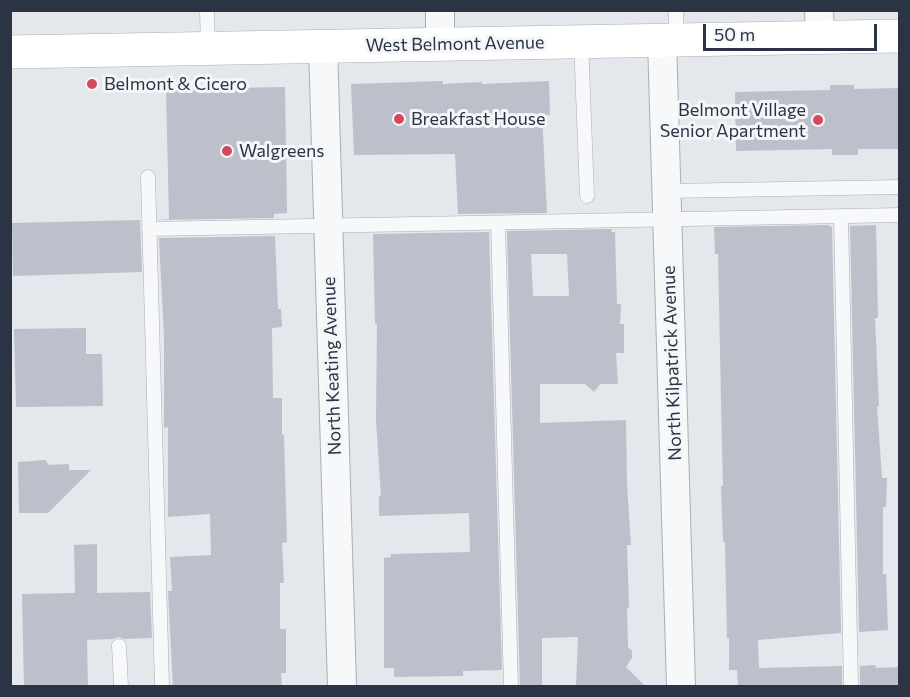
<!DOCTYPE html>
<html>
<head>
<meta charset="utf-8">
<style>
  body { margin:0 }
  #map { position:relative; width:910px; height:697px; overflow:hidden; background:#e4e7ec; font-family:Commissioner,sans-serif }
  canvas { display:block }
  .frame { position:absolute; inset:0; border:12px solid #2b3445; pointer-events:none }
  .scale { position:absolute; left:703px; top:24px; width:174px; height:27px; box-sizing:border-box; border:3px solid #2b3445; border-top:0; padding-left:8px; font-size:18px; line-height:21px; white-space:nowrap; color:#2b3445; -webkit-text-stroke:4px #f4f6f9; paint-order:stroke }
</style>
</head>
<body>
<div id="map">
<canvas width="910" height="697"></canvas>
<div class="frame"></div>
<div class="scale">50 m</div>
</div>
<script>
const context = document.querySelector('canvas').getContext('2d');
context.lineJoin = 'round';
function fillPath(path, color) {
  context.fillStyle = color;
  context.fill(path, 'evenodd');
}
function poly(rows) {
  const path = new Path2D();
  for (const r of rows) {
    path.moveTo(r[0], r[1]);
    for (let i = 2; i < r.length; i += 2) path.lineTo(r[i], r[i + 1]);
  }
  return path;
}
function strokePath(path, color, width, dash) {
  context.strokeStyle = color;
  context.lineWidth = width;
  context.lineCap = dash ? 'butt' : 'round';
  context.setLineDash(dash || []);
  context.stroke(path);
}
function write(font, color, halo, rows, align = 'center') {
  context.font = font + ' Commissioner,sans-serif';
  context.lineWidth = 6;
  context.setLineDash([]);
  context.textBaseline = 'middle';
  context.strokeStyle = halo;
  context.fillStyle = color;
  for (const [text, x, y, turn = 0] of rows) {
    context.save();
    context.translate(x, y);
    context.rotate((+turn || 0) * Math.PI / 180);
    context.textAlign = isNaN(turn) ? turn : align;
    if (halo) context.strokeText(text, 0, 0);
    context.fillText(text, 0, 0);
    context.restore();
  }
}
const building = poly([
  [443,81,443,84,482,82,482,84,549,81,550,115,542,115,547,213,458,214,455,154,354,155,351,84],
  [830,85,854,85,854,89,900,88,900,149,858,149,858,155,832,155,832,149,736,151,735,92,830,90],
  [285,87,287,213,274,214,274,218,158,220,169,219,166,89],
  [140,220,142,272,13,276,12,223],
  [828,225,832,227,841,633,758,640,759,668,842,666,842,687,738,687,737,670,729,670,729,638,727,638,725,542,723,542,721,486,723,486,722,448,718,254,715,254,714,227],
  [876,225,878,318,875,318,879,406,877,406,882,478,887,478,886,507,883,507,883,574,886,574,888,630,859,632,850,226],
  [612,229,611,232,615,232,617,304,621,304,620,324,624,324,624,353,616,353,618,384,600,384,594,392,585,384,540,384,540,423,626,420,627,484,631,545,627,545,629,608,627,608,628,647,632,651,632,658,626,667,646,687,576,687,578,637,542,638,542,687,520,687,507,231],
  [531,254,567,254,569,296,533,296],
  [489,232,502,670,463,671,463,676,394,677,394,668,384,668,384,558,391,557,391,554,470,552,469,513,379,516,379,496,381,496,376,420,377,324,375,324,373,234],
  [275,236,278,309,281,309,282,327,272,328,273,398,282,398,282,435,284,435,287,542,282,543,284,583,280,583,280,629,286,629,286,673,281,673,282,687,173,687,168,591,172,591,170,557,211,555,210,514,168,517,168,427,164,428,164,338,159,238],
  [86,328,86,354,102,354,103,406,16,407,14,329],
  [45,460,49,465,69,464,69,470,91,470,48,513,19,513,18,462],
  [97,544,97,593,150,592,152,638,124,639,119,637,113,639,87,640,88,687,24,687,22,594,75,593,74,545],
  [875,665,876,668,900,667,900,687,860,687,860,666]
]);
const service = poly([
  [207,10,208,48],
  [676,10,676,40],
  [581,41,587,196],
  [148,177,162,686],
  [667,191,900,187],
  [841,216,851,686],
  [498,223,511,686],
  [149,229,900,215],
  [119,646,121,686]
]);
const minor = poly([
  [440,10,440,44],
  [819,10,820,37],
  [662,40,681,686],
  [323,46,342,686]
]);
const secondary = poly([
  [10,52,900,36]
]);
const markers = [
  [92,84,6,"#d1495b"],
  [399,119,6,"#d1495b"],
  [818,120,6,"#d1495b"],
  [227,151,6,"#d1495b"]
];
const streetNames = [
  ["West Belmont Avenue",455,44,-1],
  ["North Kilpatrick Avenue",672,363,-92],
  ["North Keating Avenue",332,366,-92]
];
const poiNames = [
  ["Belmont & Cicero",104,84],
  ["Belmont Village",806,110,"right"],
  ["Senior Apartment",806,131,"right"],
  ["Breakfast House",411,119],
  ["Walgreens",239,151]
];
fillPath(building, '#bbc0ca');
strokePath(service, '#a9aeb7', 15);
strokePath(minor, '#a9aeb7', 30);
strokePath(secondary, '#a9aeb7', 34);
strokePath(service, '#f7f8fa', 14);
strokePath(minor, '#f7f8fa', 28);
strokePath(secondary, '#fff', 33);
for (const [x, y, r, color] of markers) {
  const dot = new Path2D();
  dot.arc(x, y, r, 0, 2 * Math.PI);
  context.fillStyle = color;
  context.fill(dot);
  strokePath(dot, '#f4f6f9', 2);
}
write('18px', '#2b3445', '#f4f6f9', streetNames);
write('18px', '#2b3445', '#f4f6f9', poiNames, 'left');
</script>
</body>
</html>
